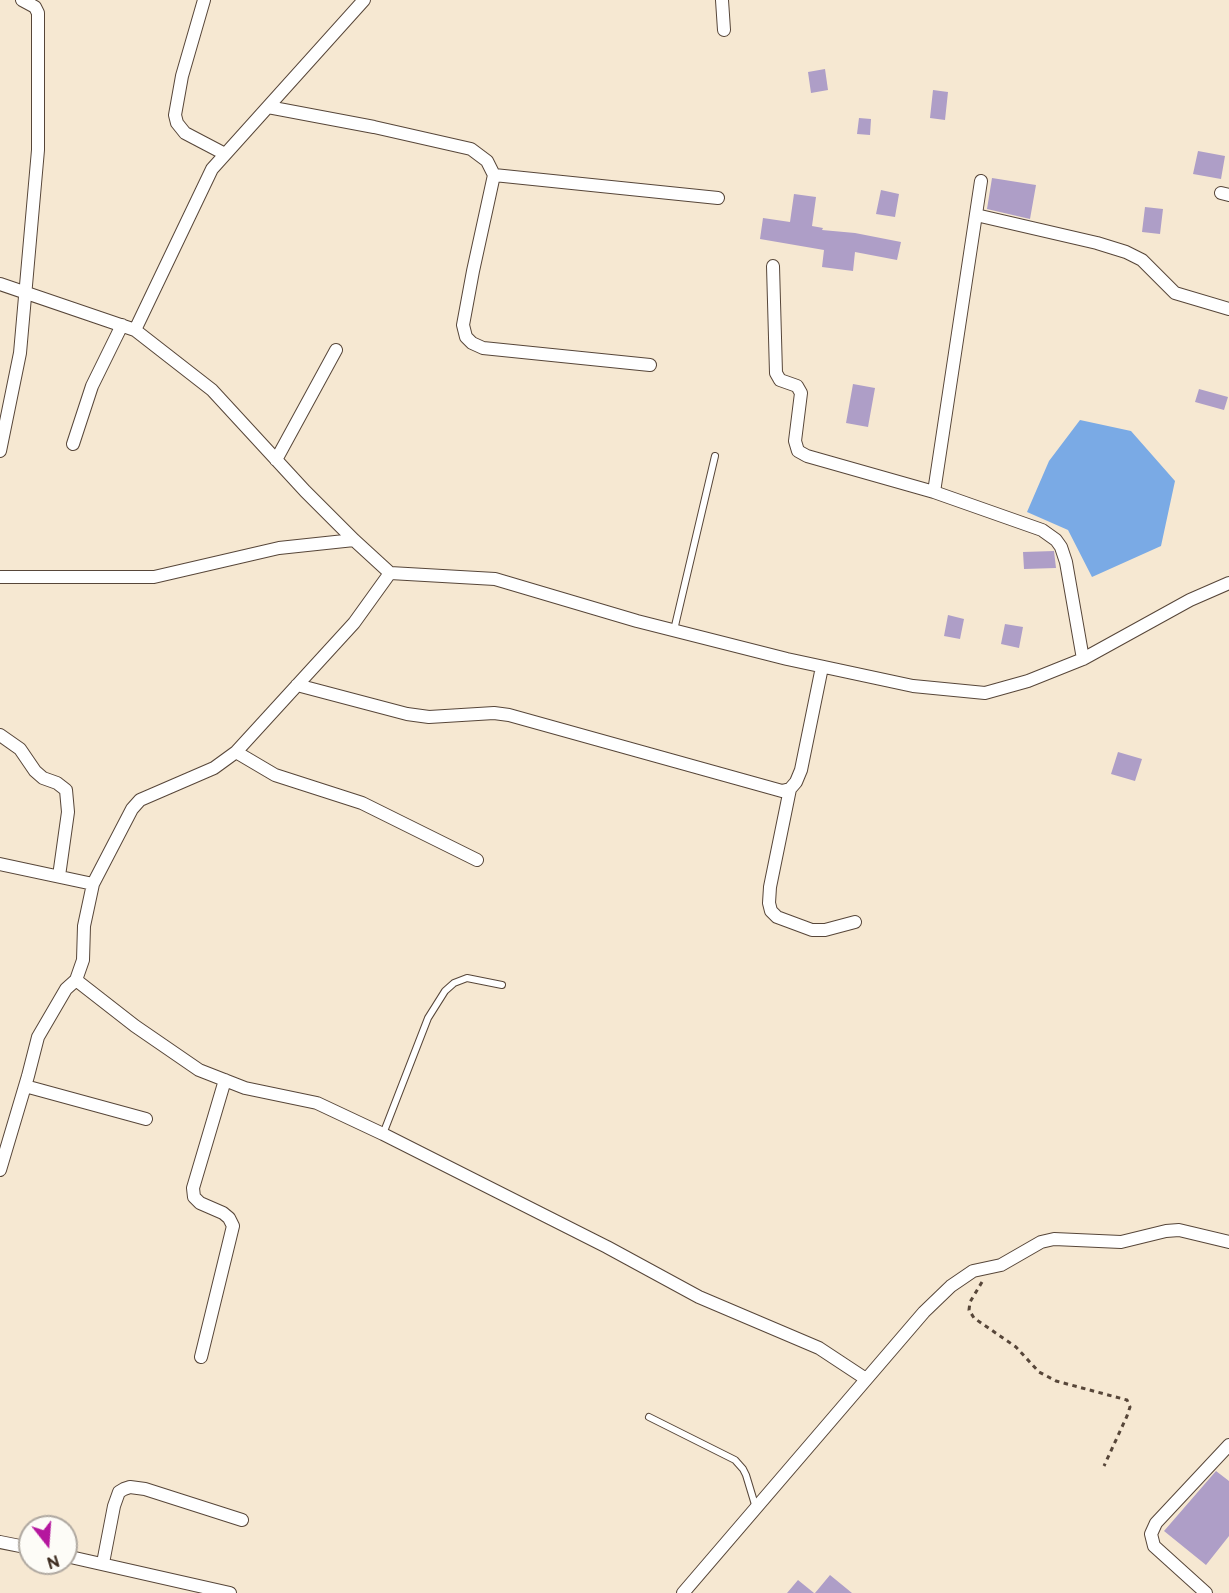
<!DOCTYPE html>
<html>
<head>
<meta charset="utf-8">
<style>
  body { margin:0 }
  #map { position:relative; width:1229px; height:1593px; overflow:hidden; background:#f6e8d2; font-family:"Balsamiq Sans",sans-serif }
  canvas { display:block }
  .north { position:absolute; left:18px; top:1515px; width:60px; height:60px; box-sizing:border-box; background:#fdfcf7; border:2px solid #afa8a0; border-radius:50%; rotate:163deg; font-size:16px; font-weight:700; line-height:24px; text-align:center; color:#3b2a1e }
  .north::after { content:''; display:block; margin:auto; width:21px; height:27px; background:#b5179e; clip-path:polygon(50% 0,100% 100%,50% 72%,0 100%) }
</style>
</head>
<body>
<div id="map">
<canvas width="1229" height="1593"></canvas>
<div class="north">N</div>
</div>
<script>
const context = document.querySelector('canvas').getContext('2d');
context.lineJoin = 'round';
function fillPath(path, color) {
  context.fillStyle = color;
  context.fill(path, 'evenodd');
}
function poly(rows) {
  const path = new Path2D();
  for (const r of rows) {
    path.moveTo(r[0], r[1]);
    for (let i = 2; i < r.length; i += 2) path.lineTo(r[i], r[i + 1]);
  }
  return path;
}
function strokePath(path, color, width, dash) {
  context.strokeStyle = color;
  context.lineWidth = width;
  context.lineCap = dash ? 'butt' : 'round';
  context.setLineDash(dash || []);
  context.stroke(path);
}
const water = poly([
  [1080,420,1131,431,1175,481,1161,546,1092,577,1068,530,1027,512,1049,461]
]);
const building = poly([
  [825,69,828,90,811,93,808,72],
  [933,90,948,92,945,120,930,118],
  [859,118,871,119,870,135,857,134],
  [1198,151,1225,156,1221,179,1193,174],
  [992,178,1036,185,1030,219,987,209],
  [881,190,899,194,895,217,876,214],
  [794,194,816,197,812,226,823,228,822,230,855,233,901,242,897,260,855,252,853,271,822,267,824,250,760,239,763,218,790,222],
  [1145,207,1163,209,1160,234,1142,232],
  [853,384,875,388,868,427,846,423],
  [1199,389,1228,397,1224,410,1195,402],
  [1054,551,1056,568,1024,569,1023,552],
  [948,615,964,619,960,639,944,636],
  [1005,624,1023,627,1019,648,1001,644],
  [1118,752,1142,759,1135,781,1111,774],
  [1216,1471,1229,1481,1229,1536,1206,1565,1164,1531],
  [830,1575,852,1593,815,1593],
  [798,1580,814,1593,787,1593]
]);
const path = poly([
  [982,1282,970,1302,969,1310,974,1318,1016,1347,1039,1372,1056,1381,1127,1400,1130,1407,1127,1416,1104,1466]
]);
const lane = poly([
  [674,630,715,456],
  [383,1134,428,1018,445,991,454,983,467,978,502,985],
  [649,1417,735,1460,743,1469,746,1475,756,1508]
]);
const street = poly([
  [204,0,182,76,175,115,177,123,185,133,225,154],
  [722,0,724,30],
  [268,107,374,127,471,149,487,161,494,175,473,271,463,325,466,337,472,343,483,348,650,365],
  [494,175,718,198],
  [1221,193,1229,195],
  [976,215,1097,243,1126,252,1142,260,1175,293,1229,309],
  [773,266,776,373,780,380,797,386,801,393,795,441,798,451,807,456,934,492,1042,530,1056,540,1061,547,1066,562,1083,659],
  [0,284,135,330,212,390,305,491,354,540,390,573,495,579,637,621,787,659,913,686,985,693,1028,681,1083,659,1190,600,1229,583],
  [135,330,212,169,364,0],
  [73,444,92,386,122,325],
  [0,451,20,353,38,150,38,13,35,7,22,0],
  [276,460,336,350],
  [934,492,981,181],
  [0,577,154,577,279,548,354,540],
  [297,685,407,714,429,717,494,713,509,715,782,791,790,789,796,782,801,770,822,667],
  [0,735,20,749,35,771,43,778,57,783,66,790,68,812,59,876],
  [236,752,275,775,362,803,477,860],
  [790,789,770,887,769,903,771,911,777,917,812,930,825,930,855,922],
  [0,864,93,884],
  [76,980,135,1026,199,1070,245,1088,317,1103,383,1134,607,1247,699,1297,819,1348,866,1379],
  [25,1086,146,1119],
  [0,1170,28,1076,38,1037,66,989,76,980,83,960,84,926,93,884,132,809,140,800,214,768,236,752,354,623,390,573],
  [201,1357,233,1226,229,1218,223,1213,200,1203,194,1197,193,1188,225,1080],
  [0,1542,30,1548],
  [66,1556,230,1593],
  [103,1563,114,1506,119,1492,124,1489,130,1487,145,1489,242,1520],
  [683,1593,924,1312,951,1286,973,1271,1001,1265,1041,1242,1054,1239,1121,1242,1166,1231,1179,1230,1229,1242],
  [1206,1593,1154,1546,1151,1534,1156,1523,1229,1445]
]);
fillPath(water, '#7aaae5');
fillPath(building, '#ae9ec7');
strokePath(lane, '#574639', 8);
strokePath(street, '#574639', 14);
strokePath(path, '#574639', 3, [4.5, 4.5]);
strokePath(lane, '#fff', 6);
strokePath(street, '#fff', 12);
</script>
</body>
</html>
